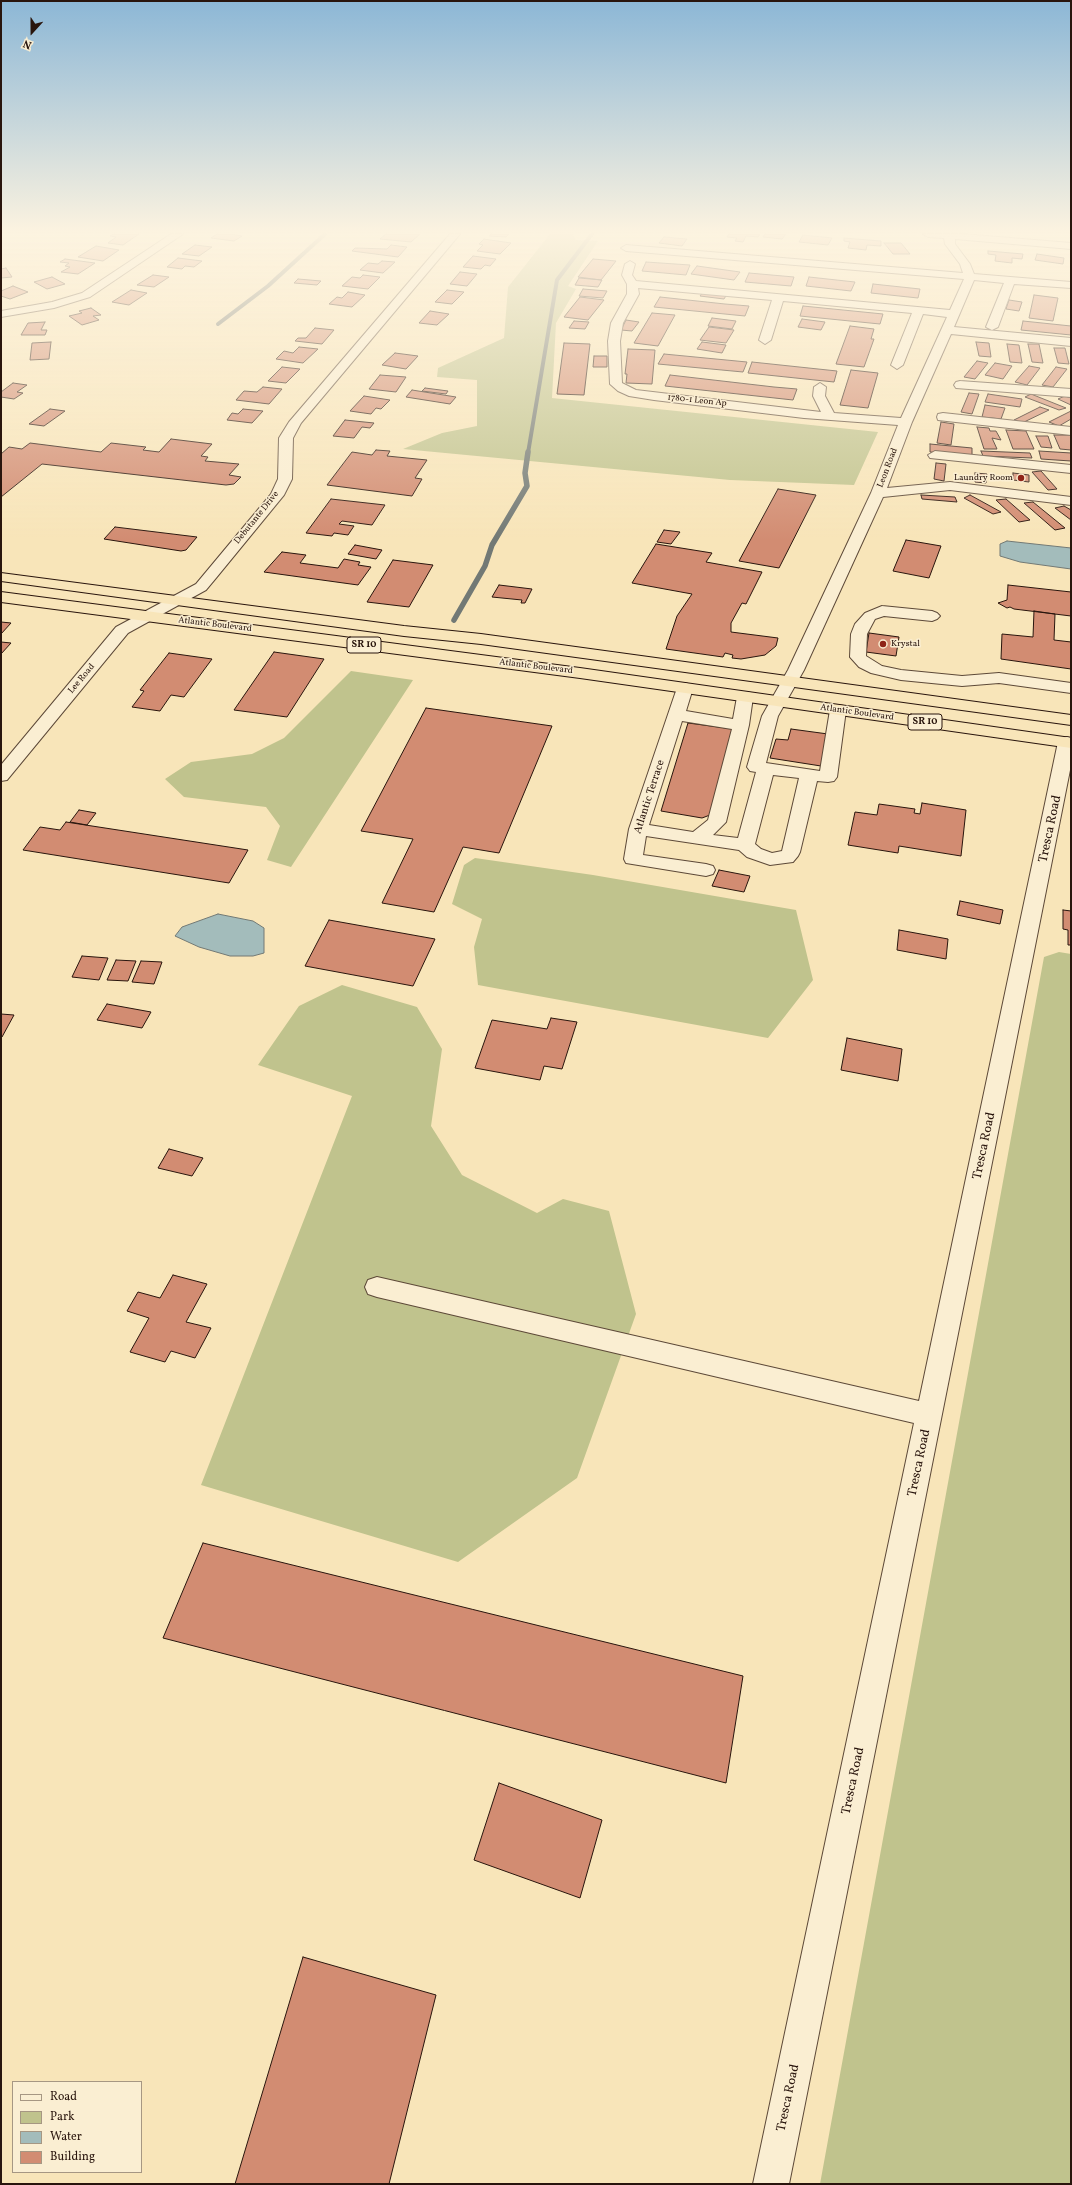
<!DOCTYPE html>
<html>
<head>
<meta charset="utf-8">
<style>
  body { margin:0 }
  #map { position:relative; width:1072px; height:2185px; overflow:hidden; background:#f8e5b9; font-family:Vollkorn,serif }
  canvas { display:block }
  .frame { position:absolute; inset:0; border:2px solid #29150d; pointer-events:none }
  .legend { position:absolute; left:12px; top:2081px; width:130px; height:92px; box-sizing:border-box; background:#faeed2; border:1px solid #a69783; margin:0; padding:5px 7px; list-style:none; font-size:12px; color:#29150d }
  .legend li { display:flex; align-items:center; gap:8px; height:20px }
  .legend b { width:20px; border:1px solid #a69783 }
  .north { position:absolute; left:12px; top:12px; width:40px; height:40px; -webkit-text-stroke:3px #faeed2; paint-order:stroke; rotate:201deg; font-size:11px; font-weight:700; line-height:16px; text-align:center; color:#29150d }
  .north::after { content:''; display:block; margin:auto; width:14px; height:18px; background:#29150d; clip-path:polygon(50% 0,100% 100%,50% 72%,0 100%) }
</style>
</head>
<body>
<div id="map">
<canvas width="1072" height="2185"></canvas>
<div class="frame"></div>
<ul class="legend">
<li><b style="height:5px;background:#faeed2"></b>Road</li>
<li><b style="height:11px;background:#c0c38d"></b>Park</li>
<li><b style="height:11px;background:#a3bcbb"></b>Water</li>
<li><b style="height:11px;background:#d28c72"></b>Building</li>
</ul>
<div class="north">N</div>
</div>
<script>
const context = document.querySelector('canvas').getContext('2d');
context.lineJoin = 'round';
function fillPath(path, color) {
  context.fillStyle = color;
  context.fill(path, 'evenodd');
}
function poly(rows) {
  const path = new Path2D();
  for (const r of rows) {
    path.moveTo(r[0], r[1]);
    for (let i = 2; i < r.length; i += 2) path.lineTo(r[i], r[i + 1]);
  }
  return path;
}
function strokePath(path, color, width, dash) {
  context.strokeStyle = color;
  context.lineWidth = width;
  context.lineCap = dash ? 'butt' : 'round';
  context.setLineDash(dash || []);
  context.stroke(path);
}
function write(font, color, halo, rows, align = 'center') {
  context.font = font + ' Vollkorn,serif';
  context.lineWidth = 3;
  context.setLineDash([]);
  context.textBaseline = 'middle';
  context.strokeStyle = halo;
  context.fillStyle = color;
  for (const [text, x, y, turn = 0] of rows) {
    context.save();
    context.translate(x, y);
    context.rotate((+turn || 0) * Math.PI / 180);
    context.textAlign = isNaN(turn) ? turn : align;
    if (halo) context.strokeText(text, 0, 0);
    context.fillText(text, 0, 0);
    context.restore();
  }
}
const green = poly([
  [550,234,573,234,576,240,598,241,568,286,576,289,556,323,552,398,878,432,854,485,730,480,403,449,442,433,477,426,477,380,437,377,438,368,504,338,508,287],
  [351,671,413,680,291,867,267,860,280,826,266,807,184,797,165,779,191,762,252,754,284,738],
  [475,858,593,875,796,910,813,980,768,1038,478,985,474,947,482,919,452,904,464,865],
  [1059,952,1071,954,1071,2184,820,2184,1044,957],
  [342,985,417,1007,442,1049,431,1126,462,1175,537,1213,563,1199,609,1211,636,1314,577,1478,458,1562,201,1485,352,1096,258,1065,299,1006]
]);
const water = poly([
  [1007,541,1071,548,1071,569,1020,562,1000,556,1000,544,1007,541],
  [218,914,253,921,264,928,264,953,253,956,230,956,199,947,175,936,182,927,218,914]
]);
const streamFar1 = poly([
  [218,324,268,286,325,234],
  [528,453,557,280,592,234]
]);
const stream = poly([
  [454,620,485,566,492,545,527,486,525,473,528,452]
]);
const building = poly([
  [114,234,139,234,123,245,108,243,116,237,110,236,114,234],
  [217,234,231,234,242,236,234,241,211,238,217,234],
  [386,234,420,234,411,242,380,239,386,234],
  [491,234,509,234,506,237,489,236,491,234],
  [729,234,760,234,758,237,746,236,743,242,735,241,737,238,727,237,729,234],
  [765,234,786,234,782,239,763,237,765,234],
  [803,235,832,238,828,245,799,242,803,235],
  [664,237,687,239,682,246,659,243,664,237],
  [844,238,881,241,881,246,867,245,866,250,848,248,850,242,844,241,844,238],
  [484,239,511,243,500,254,477,251,483,245,479,244,484,239],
  [884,243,901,243,910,254,893,254,884,243],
  [195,245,212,247,199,256,182,254,195,245],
  [391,245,407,247,398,257,352,251,355,248,387,249,391,245],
  [96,246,119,250,103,261,78,257,96,246],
  [988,251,1023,254,1022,259,1012,258,1012,263,995,261,996,255,988,254,988,251],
  [1037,254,1064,258,1063,264,1035,260,1037,254],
  [473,256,496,259,490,266,485,265,481,269,463,267,473,256],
  [178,258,202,261,194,267,185,266,182,269,167,267,178,258],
  [65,259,95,263,78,274,61,272,70,267,65,266,69,263,60,262,65,259],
  [593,259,616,261,601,280,578,277,593,259],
  [382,261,395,262,383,273,360,270,368,263,378,264,382,261],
  [646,262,690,265,686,275,642,271,646,262],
  [697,266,740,272,734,280,691,274,697,266],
  [6,268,12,277,1,278,1,269,6,268],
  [460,272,477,274,467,286,450,284,460,272],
  [749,273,794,277,791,286,745,282,749,273],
  [153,275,169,277,154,287,137,285,153,275],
  [363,275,380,277,368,289,342,286,352,277,360,278,363,275],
  [52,277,65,284,47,289,34,282,52,277],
  [809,277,855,282,851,291,806,286,809,277],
  [579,278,602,280,598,287,575,285,579,278],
  [298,279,321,281,317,285,294,283,298,279],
  [873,284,920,289,918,298,871,293,873,284],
  [13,286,28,292,10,299,1,296,1,291,13,286],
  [583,289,607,291,603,298,579,296,583,289],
  [131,290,147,293,129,305,112,302,131,290],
  [447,290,464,292,452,304,435,302,447,290],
  [348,292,365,295,352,307,329,304,337,297,342,298,348,292],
  [703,292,727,294,724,299,700,296,703,292],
  [1034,295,1058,298,1053,321,1029,318,1034,295],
  [580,297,604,300,588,320,564,317,580,297],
  [660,297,725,304,749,306,745,316,654,307,660,297],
  [1009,300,1022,302,1019,311,1006,309,1009,300],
  [803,306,883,314,880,324,800,316,803,306],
  [91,308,101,315,93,316,99,320,82,325,69,316,82,313,79,311,91,308],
  [430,311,449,314,437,325,419,323,430,311],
  [652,313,675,315,658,346,634,343,652,313],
  [712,318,736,321,732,329,708,326,712,318],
  [802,319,825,322,821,330,798,327,802,319],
  [626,320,639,322,632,331,621,330,626,320],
  [574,321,589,322,585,329,569,328,574,321],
  [1023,321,1071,326,1071,335,1021,330,1023,321],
  [45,322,41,330,47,330,45,335,21,335,28,323,45,322],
  [850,326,874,329,871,339,874,339,864,367,836,364,850,326],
  [709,327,734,330,726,343,700,340,709,327],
  [315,328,334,330,322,344,295,341,298,338,306,338,315,328],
  [51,342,49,359,30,360,32,343,51,342],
  [702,342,726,345,722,353,697,349,702,342],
  [976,342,989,343,991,357,979,356,976,342],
  [564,343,590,344,584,395,557,394,564,343],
  [1007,344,1019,345,1022,363,1010,362,1007,344],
  [1028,344,1039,344,1043,363,1032,362,1028,344],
  [299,347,318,349,303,363,276,359,284,351,293,353,299,347],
  [1054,348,1065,348,1069,364,1058,363,1054,348],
  [628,349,655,350,652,384,626,383,627,374,625,374,628,349],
  [395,353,418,356,406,369,382,365,395,353],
  [664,354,747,362,743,372,658,364,664,354],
  [594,356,607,356,607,367,593,367,594,356],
  [977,361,988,363,975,379,964,377,977,361],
  [752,362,837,371,834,382,748,373,752,362],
  [995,363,1012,366,1003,379,985,375,995,363],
  [1029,366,1040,368,1027,385,1015,382,1029,366],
  [282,367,300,369,286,383,268,381,282,367],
  [1056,367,1067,369,1053,387,1042,385,1056,367],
  [851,370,878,373,868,408,840,405,851,370],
  [380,375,406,377,396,392,369,389,380,375],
  [670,375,774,387,797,389,793,400,665,386,670,375],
  [13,383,27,385,17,392,23,393,14,399,1,397,1,392,13,383],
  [263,387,282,389,269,404,236,400,244,391,257,392,263,387],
  [425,388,448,391,446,394,422,391,425,388],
  [412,390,456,397,450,404,406,397,412,390],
  [969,393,979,394,972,414,961,412,969,393],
  [988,394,1022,399,1020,407,985,402,988,394],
  [1031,394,1066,408,1059,410,1025,397,1031,394],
  [364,396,390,400,381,409,376,408,371,414,350,411,364,396],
  [1065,396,1071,398,1071,405,1058,399,1065,396],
  [985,405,1005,408,1001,419,982,417,985,405],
  [1040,407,1049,410,1022,423,1014,420,1040,407],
  [50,409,65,411,44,426,29,424,50,409],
  [243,409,263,411,252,423,227,420,232,413,238,414,243,409],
  [1071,411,1071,419,1059,426,1049,422,1071,411],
  [345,420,374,423,370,428,362,427,354,438,333,436,345,420],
  [941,422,954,424,951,445,937,443,941,422],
  [977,427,989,428,990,431,996,431,1001,440,992,438,997,449,984,449,977,427],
  [1006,430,1026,431,1034,449,1013,449,1006,430],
  [1054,435,1071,435,1071,450,1060,449,1054,435],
  [1036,436,1048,436,1052,448,1041,447,1036,436],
  [171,439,212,444,201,456,208,457,205,461,239,464,229,475,241,477,234,484,226,485,42,464,1,497,1,454,9,447,22,449,30,443,101,452,111,443,146,447,143,450,159,452,171,439],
  [930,444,972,448,972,456,930,452,930,444],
  [376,450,390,451,387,456,427,460,415,478,422,479,412,496,327,485,352,452,372,455,376,450],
  [981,451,1030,453,1032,458,983,456,981,451],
  [1039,451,1071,453,1071,461,1041,459,1039,451],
  [936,463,946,464,944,481,934,479,936,463],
  [1041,471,1057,489,1048,490,1032,472,1041,471],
  [975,473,987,474,986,483,975,482,975,473],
  [1013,473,1029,475,1029,482,1013,480,1013,473],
  [778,489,816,495,779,568,739,561,778,489],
  [921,495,955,497,957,502,922,499,921,495],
  [970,495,1001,512,993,514,964,498,970,495],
  [331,499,385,505,372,525,342,521,339,524,354,526,348,535,334,533,332,536,306,533,331,499],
  [1006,499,1030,520,1019,522,996,500,1006,499],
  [1033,502,1065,528,1055,530,1024,503,1033,502],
  [1064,506,1071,510,1071,520,1055,508,1064,506],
  [115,527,197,537,186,550,181,551,104,539,115,527],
  [664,530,680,532,671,544,657,542,664,530],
  [906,540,941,546,929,578,893,571,906,540],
  [656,544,712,553,706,562,762,572,746,604,742,603,731,623,731,632,778,638,776,646,765,655,741,659,732,658,733,655,725,653,723,657,666,649,677,616,692,594,632,583,656,544],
  [355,545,382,550,376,559,348,554,355,545],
  [282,552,306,555,300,563,338,568,344,559,360,562,358,565,371,567,358,585,264,572,282,552],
  [393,560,433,565,409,607,367,602,393,560],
  [499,585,532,589,525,603,521,603,522,600,492,597,499,585],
  [1008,585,1071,592,1071,616,1014,609,1010,607,1007,608,998,603,1007,600,1008,585],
  [1034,611,1055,614,1054,640,1071,642,1071,669,1001,659,1002,634,1033,637,1034,611],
  [1,622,11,623,1,634,1,622],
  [869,633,899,637,896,656,866,652,869,633],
  [1,642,11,643,1,654,1,642],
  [274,652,324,659,287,717,234,710,274,652],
  [169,653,212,659,184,697,171,695,160,711,132,707,144,691,140,690,169,653],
  [426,708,552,726,499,853,463,847,434,912,382,903,413,839,361,831,426,708],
  [688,723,734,729,710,815,702,818,661,811,688,723],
  [791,729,828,734,821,766,770,758,776,739,788,740,791,729],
  [922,803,966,810,961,856,899,846,898,853,848,845,855,812,877,815,879,804,915,809,914,813,920,814,922,803],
  [79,810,96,813,87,825,70,822,79,810],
  [66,822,248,850,229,883,23,850,40,827,60,830,66,822],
  [719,870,750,876,744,892,712,886,719,870],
  [960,901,1003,910,1000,924,957,915,960,901],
  [1063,910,1071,911,1071,945,1068,945,1068,930,1063,929,1063,910],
  [329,920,435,939,413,986,305,966,329,920],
  [899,930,948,939,946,959,897,950,899,930],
  [82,956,108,958,99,980,72,977,82,956],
  [116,960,136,961,128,981,107,980,116,960],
  [141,961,162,962,154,984,132,982,141,961],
  [107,1004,151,1012,142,1028,97,1020,107,1004],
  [1,1014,14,1015,2,1037,1,1037,1,1014],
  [551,1018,577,1022,562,1069,544,1066,540,1080,475,1068,492,1020,547,1029,551,1018],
  [847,1038,902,1049,898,1081,841,1070,847,1038],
  [169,1149,203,1158,192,1176,158,1168,169,1149],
  [173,1275,207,1284,186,1322,211,1328,195,1358,171,1351,165,1362,130,1352,149,1318,127,1311,138,1292,160,1298,173,1275],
  [203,1543,743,1676,726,1783,163,1638,203,1543],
  [499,1783,602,1820,580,1898,474,1860,499,1783],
  [303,1957,436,1995,389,2184,235,2184,303,1957]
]);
const minor = poly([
  [171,234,183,234,90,297,54,308,1,317,1,311,52,302,82,293,171,234],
  [450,234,460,234,301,423,293,438,292,479,284,495,216,578,206,590,128,633,7,780,1,781,1,765,116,627,196,584,271,494,278,479,279,438,289,422,450,234],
  [923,234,962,234,1071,243,1071,249,955,239,955,244,970,264,974,274,1071,282,1071,288,1014,284,998,327,992,330,986,327,1004,283,974,280,954,327,1071,338,1071,346,951,334,912,422,887,488,950,482,1071,497,1071,505,950,490,883,497,804,670,778,716,766,763,820,771,830,710,832,706,838,705,844,706,846,710,837,777,834,781,828,782,817,781,800,852,798,856,793,862,770,865,747,857,739,850,646,836,643,855,706,864,713,866,715,870,713,874,706,876,626,863,624,859,629,829,677,688,679,685,685,683,691,685,693,688,686,711,733,719,737,697,739,693,745,692,751,693,753,697,749,725,726,822,713,835,738,838,756,772,750,771,747,767,762,716,788,670,871,493,898,425,804,418,654,400,629,396,618,391,610,384,608,341,611,323,627,294,627,284,622,275,625,264,630,261,635,264,632,275,636,281,950,310,964,279,626,251,621,248,626,245,963,273,960,264,945,244,944,238,928,237,923,234],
  [638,288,772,300,759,340,765,344,771,340,783,301,912,313,891,365,897,369,903,365,923,314,947,317,901,418,834,413,825,396,826,387,820,383,814,387,813,396,821,412,804,410,636,390,622,383,620,341,623,323,639,294,638,288],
  [682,721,732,729,708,820,693,832,649,825,682,721],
  [773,775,799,778,782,851,772,853,761,849,755,844,773,775],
  [960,381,1071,389,1071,397,956,388,954,385,956,382,960,381],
  [943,413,1071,427,1071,435,938,420,937,417,938,414,943,413],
  [935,451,1071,465,1071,473,930,458,928,455,935,451],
  [882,606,932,611,937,613,940,616,937,619,932,621,884,616,875,619,867,634,866,656,882,666,901,670,962,676,999,673,1071,683,1071,693,999,683,962,686,901,680,871,673,859,667,850,657,851,634,855,624,865,613,882,606],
  [1067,737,1071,738,1071,765,789,2184,753,2184,914,1423,377,1297,368,1294,365,1287,368,1280,377,1277,919,1401,1058,742,1061,738,1067,737]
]);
const highway = poly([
  [1,573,404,626,481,634,1071,715,1071,725,481,644,404,636,1,581,1,573],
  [1,592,580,668,1071,738,1071,748,580,678,1,602,1,592]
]);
const markers = [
  [1021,478,4,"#8f2418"],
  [883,644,4,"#8f2418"]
];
const farStreetnames = [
  ["1780-1 Leon Ap",697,401,6],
  ["Leon Road",888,468,-69],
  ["Debutante Drive",257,518,-51],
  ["Atlantic Boulevard",215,625,7],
  ["Atlantic Boulevard",536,667,7],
  ["Lee Road",82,679,-50],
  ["Atlantic Boulevard",857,713,8]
];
const farPoinames = [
  ["Laundry Room",1013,478],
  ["Krystal",891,644,"left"]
];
const shields = [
  [364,645,34],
  [925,722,34]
];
const shieldNames = [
  ["SR 10",364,645],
  ["SR 10",925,722]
];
const streetNames = [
  ["Atlantic Terrace",650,797,-72]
];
const nearStreetnames = [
  ["Tresca Road",1051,829,-78],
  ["Tresca Road",985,1146,-78],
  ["Tresca Road",920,1463,-78],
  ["Tresca Road",854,1781,-78],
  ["Tresca Road",789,2098,-78]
];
fillPath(green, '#c0c38d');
fillPath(water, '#a3bcbb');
strokePath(water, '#727975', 1);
strokePath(streamFar1, '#727975', 4);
strokePath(stream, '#727975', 5.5);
fillPath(building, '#d28c72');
strokePath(building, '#29150d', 1);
strokePath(minor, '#5d4938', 2);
strokePath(highway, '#29150d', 2);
fillPath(minor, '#faeed2');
fillPath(highway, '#f8e5b9');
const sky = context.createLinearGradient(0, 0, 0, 540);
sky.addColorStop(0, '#8cb7d6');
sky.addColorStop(0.43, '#fcf3e0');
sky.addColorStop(1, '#fcf3e000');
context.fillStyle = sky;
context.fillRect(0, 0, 1072, 540);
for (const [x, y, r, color] of markers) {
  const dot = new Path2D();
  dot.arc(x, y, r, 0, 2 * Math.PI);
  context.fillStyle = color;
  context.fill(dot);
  strokePath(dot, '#faeed2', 1.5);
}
write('9px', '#29150d', '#faeed2', farStreetnames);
write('9px', '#29150d', '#faeed2', farPoinames, 'right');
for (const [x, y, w] of shields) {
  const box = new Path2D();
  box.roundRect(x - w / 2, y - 8, w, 16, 3);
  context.fillStyle = '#faeed2';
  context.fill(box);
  strokePath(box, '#29150d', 1);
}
write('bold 10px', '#29150d', null, shieldNames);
write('11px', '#29150d', '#faeed2', streetNames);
write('13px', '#29150d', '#faeed2', nearStreetnames);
</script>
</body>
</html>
